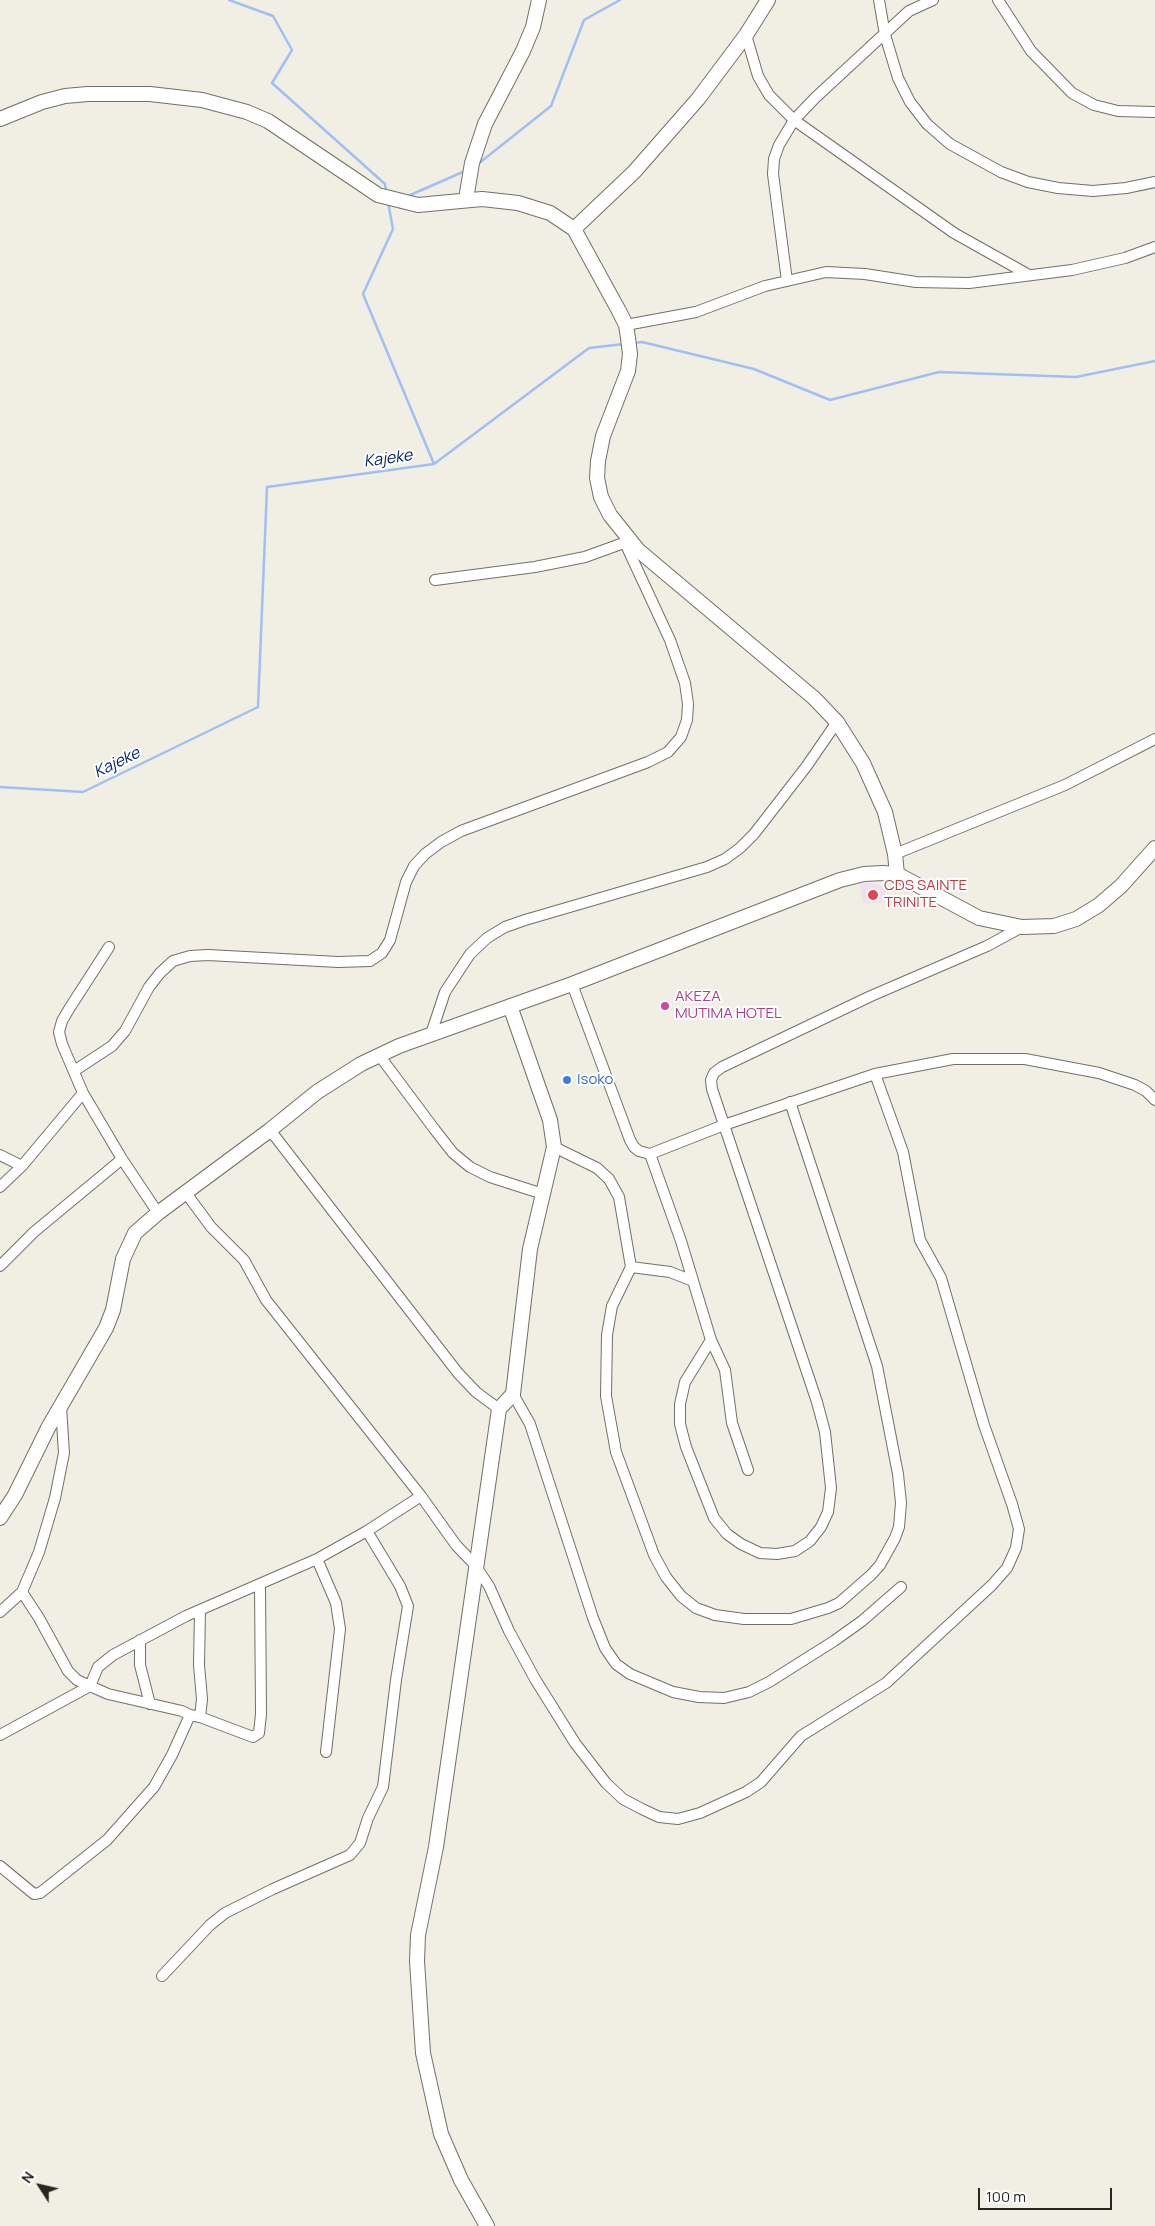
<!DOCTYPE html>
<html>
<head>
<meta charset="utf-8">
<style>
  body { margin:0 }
  #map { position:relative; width:1155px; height:2226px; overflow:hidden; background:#f1efe4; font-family:Manrope,sans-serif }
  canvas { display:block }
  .north { position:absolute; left:15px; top:2161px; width:50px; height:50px; -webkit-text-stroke:4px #fff; paint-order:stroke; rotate:305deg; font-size:14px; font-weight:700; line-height:20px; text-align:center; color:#252521 }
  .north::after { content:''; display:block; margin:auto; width:18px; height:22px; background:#252521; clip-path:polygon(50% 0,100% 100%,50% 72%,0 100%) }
  .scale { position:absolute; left:978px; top:2188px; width:134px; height:22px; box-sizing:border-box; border:2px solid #252521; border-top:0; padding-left:6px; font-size:15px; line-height:18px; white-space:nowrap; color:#252521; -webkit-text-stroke:4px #fff; paint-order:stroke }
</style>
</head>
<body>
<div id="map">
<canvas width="1155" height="2226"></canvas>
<div class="north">N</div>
<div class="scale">100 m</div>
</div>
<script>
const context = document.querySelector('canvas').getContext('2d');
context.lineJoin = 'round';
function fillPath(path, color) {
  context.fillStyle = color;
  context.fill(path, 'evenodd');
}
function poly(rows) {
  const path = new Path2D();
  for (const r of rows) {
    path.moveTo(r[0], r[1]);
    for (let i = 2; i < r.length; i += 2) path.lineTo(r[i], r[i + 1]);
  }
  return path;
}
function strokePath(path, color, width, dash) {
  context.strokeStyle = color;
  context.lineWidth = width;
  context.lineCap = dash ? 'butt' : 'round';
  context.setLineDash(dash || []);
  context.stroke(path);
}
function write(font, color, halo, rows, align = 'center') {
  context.font = font + ' Manrope,sans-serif';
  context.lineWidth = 4;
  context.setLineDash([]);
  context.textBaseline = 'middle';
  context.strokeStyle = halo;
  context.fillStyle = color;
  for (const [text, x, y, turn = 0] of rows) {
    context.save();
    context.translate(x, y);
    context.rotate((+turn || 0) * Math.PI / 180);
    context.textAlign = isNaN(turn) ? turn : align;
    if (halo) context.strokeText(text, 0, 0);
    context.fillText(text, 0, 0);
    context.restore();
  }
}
const medical = poly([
  [869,883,886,887,884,903,863,903,860,884]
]);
const stream = poly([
  [229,0,273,16,292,50,272,83,385,184,386,192],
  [478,164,551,106,584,20,620,0],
  [408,196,465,171],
  [634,343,642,342,754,369,830,400,939,372,1076,377,1155,361],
  [434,464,589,348,624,344],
  [0,787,83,792,258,707,267,487,434,464,363,294,393,229,388,202]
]);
const street = poly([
  [879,0,885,35,898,78,910,102,927,124,950,144,1001,172,1028,182,1058,188,1093,191,1126,188,1155,182],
  [998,0,1031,51,1072,93,1094,105,1118,111,1155,112],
  [746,35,758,76,769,95,794,120,954,233,1029,275],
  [787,281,773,174,774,159,779,145,794,120,815,98,909,11,933,0],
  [626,325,696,312,765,286,826,272,865,274,916,282,969,283,1072,270,1125,258,1155,247],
  [435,580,535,567,585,557,629,541],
  [895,854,1065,785,1155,739],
  [109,947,69,1009,62,1021,59,1032,62,1044,83,1093,122,1159,158,1213],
  [431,1034,445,992,470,954,487,938,505,927,525,920,707,867,725,859,740,848,754,834,806,767,837,722],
  [379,1055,435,1130,453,1153,470,1167,490,1177,543,1194],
  [74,1071,112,1046,125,1031,149,987,160,973,173,961,190,956,208,955,338,962,370,961,382,953,390,940,406,882,414,866,425,854,441,842,461,831,648,762,668,752,681,737,687,720,688,704,685,683,670,640,625,543],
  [875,1074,953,1059,1025,1059,1099,1073,1135,1085,1146,1091,1155,1100],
  [270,1130,458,1373,476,1392,499,1409],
  [554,1147,597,1168,609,1179,619,1197,631,1267,612,1306,607,1335,606,1396,616,1452,654,1555,666,1577,681,1596,696,1608,715,1615,744,1619,791,1619,828,1608,839,1603,871,1575,880,1565,895,1538,899,1527,901,1503,898,1474,877,1366,790,1102],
  [650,1154,681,1241,711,1340],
  [0,1155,22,1166],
  [0,1187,22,1166,83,1093],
  [186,1193,211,1227,244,1260,266,1300,421,1496,456,1545,475,1565,489,1586,509,1631,535,1679,575,1743,606,1783,623,1799,642,1809,659,1817,678,1819,700,1813,746,1792,761,1782,801,1736,886,1683,992,1585,1007,1568,1016,1548,1019,1529,1012,1504,984,1425,941,1278,920,1240,903,1152,875,1074,724,1125,650,1154,639,1151,634,1147,630,1140,572,984],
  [0,1266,34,1232,122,1159],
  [631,1267,670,1272,693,1281],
  [513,1394,530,1424,593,1618,605,1648,616,1664,630,1674,673,1692,699,1697,724,1698,749,1692,769,1682,834,1641,862,1621,901,1587],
  [748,1470,732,1423,725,1370,711,1340,685,1382,680,1404,680,1424,686,1447,714,1518,727,1534,741,1544,760,1553,777,1554,795,1551,810,1541,821,1527,828,1512,831,1488,825,1432,817,1402,712,1089,711,1080,714,1073,722,1067,871,996,987,946,1022,927],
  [317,1559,336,1603,340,1629,326,1752],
  [22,1592,39,1618,68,1671,77,1680,90,1686,98,1667,113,1655,186,1616,317,1559,367,1531,421,1496],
  [0,1612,22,1592,39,1552,55,1498,64,1453,61,1407],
  [140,1640,140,1665,150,1704],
  [200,1717,253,1737,259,1733,261,1714,260,1586],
  [0,1735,90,1686,108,1694,182,1711,190,1715],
  [0,1866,34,1894,40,1893,107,1840,154,1787,172,1755,190,1715,200,1717,202,1699,199,1665,200,1610],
  [162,1976,210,1925,225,1913,273,1889,350,1855,360,1843,368,1818,383,1787,396,1680,408,1606,400,1586,367,1531]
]);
const secondary = poly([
  [0,119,42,102,65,96,88,94,150,94,202,100,247,112,268,121,378,195,418,205,482,199,518,203,550,213,574,229,619,311,626,325,628,338,630,354,628,371,603,436,598,461,597,478,601,497,610,515,638,550,814,698,837,722,863,763,885,812,895,854,897,874],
  [466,199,472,163,485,124,523,51,533,27,539,0],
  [574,229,634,172,698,99,746,35,768,0],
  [0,1518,15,1495,48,1428,106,1328,113,1310,123,1259,135,1233,158,1213,270,1130,317,1092,361,1064,399,1046,572,984,840,880,864,874,883,873,897,874,979,918,1022,927,1054,926,1076,919,1099,905,1121,886,1155,848],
  [487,2226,461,2180,441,2134,423,2053,417,1961,418,1935,436,1847,499,1409,513,1394,530,1249,554,1147,550,1120,510,1006]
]);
const markers = [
  [873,895,6,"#e0444e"],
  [665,1006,5,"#d1479c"],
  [567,1080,5,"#3f7fe0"]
];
const healthNames = [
  ["CDS SAINTE",884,886],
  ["TRINITE",884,903]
];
const hotelNames = [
  ["AKEZA",675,997],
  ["MUTIMA HOTEL",675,1014]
];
const shopNames = [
  ["Isoko",577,1080]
];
const waterNames = [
  ["Kajeke",388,459,-8],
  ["Kajeke",117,763,-26]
];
fillPath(medical, '#f3deed');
strokePath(stream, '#a0bff6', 2.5);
strokePath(street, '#727066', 12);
strokePath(secondary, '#727066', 16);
strokePath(street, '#fff', 10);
strokePath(secondary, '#fff', 14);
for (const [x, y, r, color] of markers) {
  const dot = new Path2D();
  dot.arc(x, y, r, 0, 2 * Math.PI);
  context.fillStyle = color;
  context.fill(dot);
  strokePath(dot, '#fff', 2);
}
write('15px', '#be3a42', '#fff', healthNames, 'left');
write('15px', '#b23c85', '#fff', hotelNames, 'left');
write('15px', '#366cbe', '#fff', shopNames, 'left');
write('italic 16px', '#032572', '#fff', waterNames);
</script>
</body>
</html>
